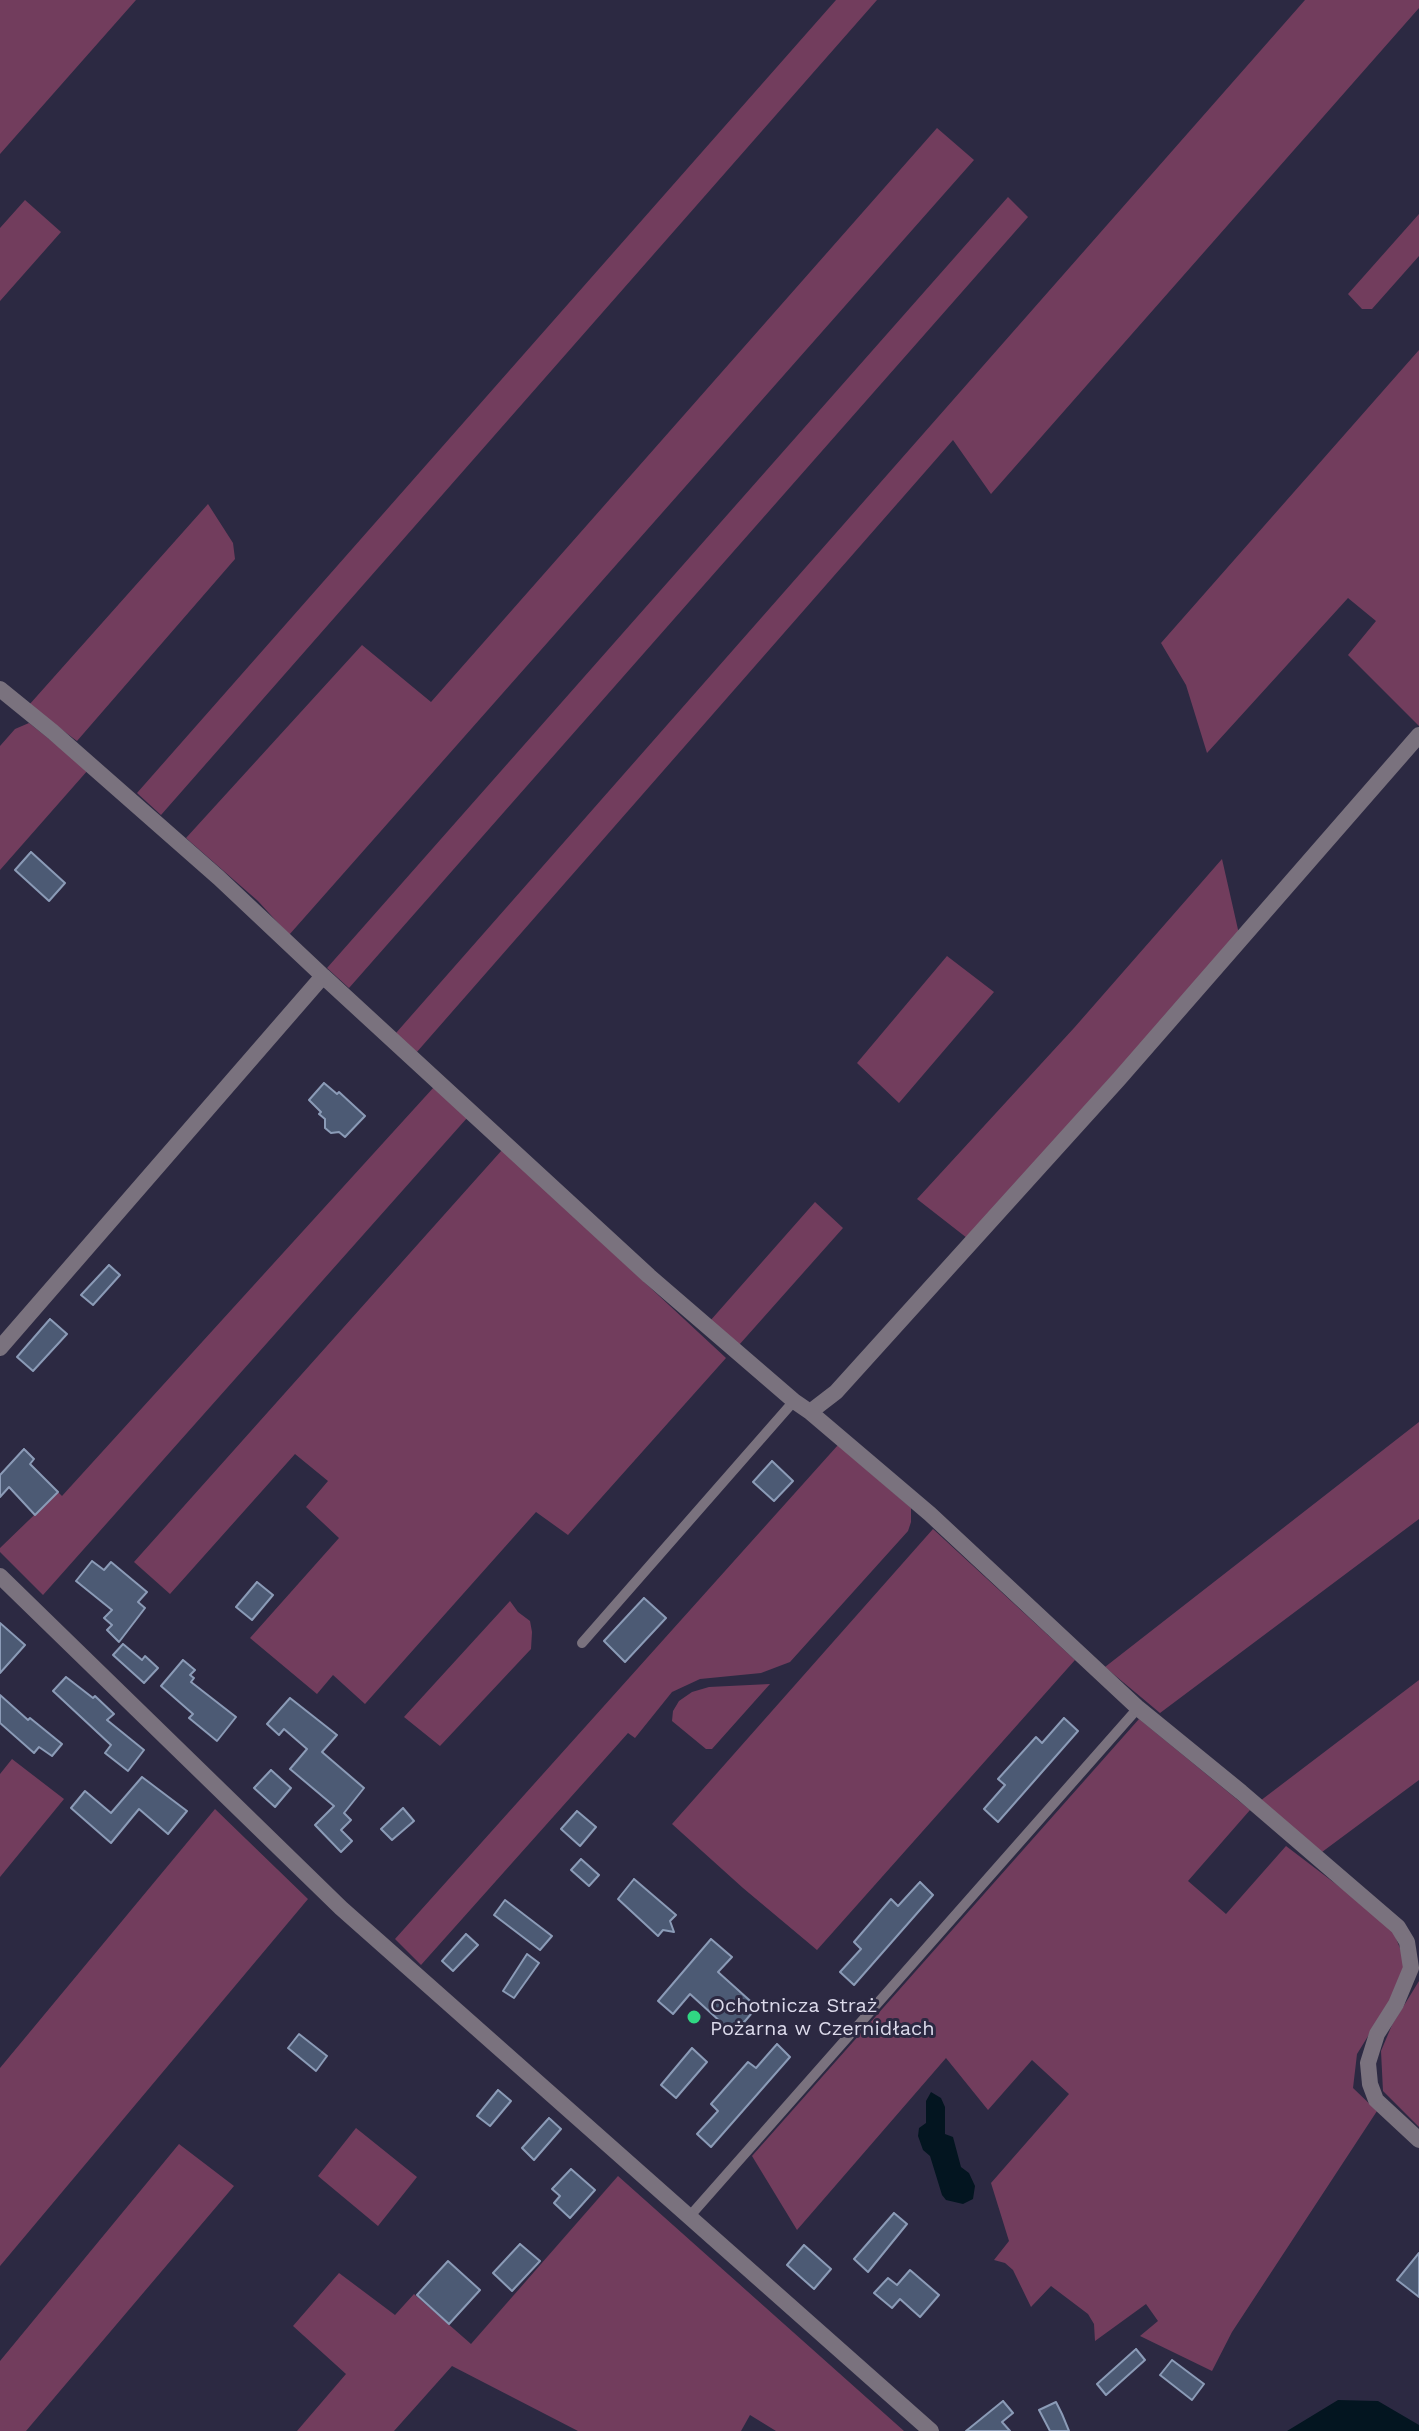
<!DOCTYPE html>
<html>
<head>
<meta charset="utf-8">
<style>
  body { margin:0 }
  canvas { display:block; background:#2c2942 }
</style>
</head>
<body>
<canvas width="1419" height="2431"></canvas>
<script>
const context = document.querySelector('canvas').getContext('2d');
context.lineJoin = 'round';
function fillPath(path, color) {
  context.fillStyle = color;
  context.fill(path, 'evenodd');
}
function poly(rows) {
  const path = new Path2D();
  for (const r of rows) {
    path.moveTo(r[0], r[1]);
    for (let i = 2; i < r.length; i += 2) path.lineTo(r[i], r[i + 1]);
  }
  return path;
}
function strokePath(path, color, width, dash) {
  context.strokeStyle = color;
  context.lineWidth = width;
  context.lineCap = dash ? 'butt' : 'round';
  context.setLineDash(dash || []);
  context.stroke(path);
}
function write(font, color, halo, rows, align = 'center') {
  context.font = font + ' "Work Sans",sans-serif';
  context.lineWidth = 6;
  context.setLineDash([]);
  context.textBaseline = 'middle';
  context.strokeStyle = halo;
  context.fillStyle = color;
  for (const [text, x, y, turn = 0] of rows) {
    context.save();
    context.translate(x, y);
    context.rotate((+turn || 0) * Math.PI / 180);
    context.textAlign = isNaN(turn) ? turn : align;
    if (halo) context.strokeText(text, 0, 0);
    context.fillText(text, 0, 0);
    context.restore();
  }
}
const green = poly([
  [0,0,136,0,0,154],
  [836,0,877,0,161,815,137,793],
  [1305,0,1419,0,1419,8,991,494,953,440,416,1053,396,1033],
  [937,128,974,160,289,935,258,901,186,838,362,645,431,702],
  [1008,197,1028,217,349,988,327,968],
  [25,200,61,232,0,301,0,228],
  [1419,214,1419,256,1372,309,1362,309,1348,294],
  [1419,350,1419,726,1348,655,1376,621,1348,598,1207,753,1186,685,1161,643],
  [208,504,233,543,235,559,77,741,29,705],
  [29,723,88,770,0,870,0,746,15,729],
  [1222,859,1239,934,967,1238,917,1199,1074,1028],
  [947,956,994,992,899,1103,857,1063],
  [434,1087,467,1118,43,1595,0,1552,0,1548,58,1492,62,1496],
  [502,1150,726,1358,568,1535,536,1512,365,1704,333,1675,317,1694,250,1638,339,1538,306,1507,328,1481,295,1454,170,1594,134,1562],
  [815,1202,843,1228,739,1345,710,1321],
  [1419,1422,1419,1519,1160,1713,1105,1667],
  [838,1445,911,1508,911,1522,908,1531,790,1662,761,1673,700,1679,672,1692,635,1738,628,1733,421,1965,395,1939],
  [933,1529,1075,1660,817,1950,743,1888,672,1824],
  [510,1601,518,1612,530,1621,532,1632,531,1649,440,1746,404,1717],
  [1419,1680,1419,1780,1322,1852,1260,1801],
  [770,1684,712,1749,706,1749,672,1721,673,1711,679,1701,692,1692,709,1687],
  [1139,1719,1250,1810,1188,1881,1226,1914,1286,1846,1387,1923,1393,1931,1406,1963,1402,1981,1357,2054,1353,2088,1377,2111,1232,2332,1212,2371,1140,2336,1158,2321,1146,2304,1095,2341,1094,2324,1088,2314,1051,2286,1031,2307,1013,2270,1005,2263,994,2260,1009,2241,991,2183,1069,2094,1032,2060,988,2110,946,2058,797,2230,752,2156],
  [12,1759,64,1799,0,1877,0,1774],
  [215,1809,308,1899,0,2266,0,2068],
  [1419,1981,1419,2127,1383,2091,1381,2051,1392,2025],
  [356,2128,417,2177,378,2226,318,2176],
  [179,2144,234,2186,26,2431,0,2431,0,2361],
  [618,2176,904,2431,776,2431,750,2415,741,2431,578,2431,452,2366,394,2431,297,2431,346,2374,293,2326,339,2273,395,2315,414,2294,471,2344]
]);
const water = poly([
  [931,2092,941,2098,945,2107,945,2134,953,2137,961,2167,969,2173,975,2186,973,2199,963,2204,946,2200,942,2195,930,2156,923,2150,918,2136,919,2128,926,2123,926,2101],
  [1338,2400,1378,2401,1419,2425,1419,2431,1287,2431]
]);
const building = poly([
  [31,852,65,883,49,901,15,870,31,852],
  [324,1083,337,1094,339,1092,365,1116,345,1137,339,1132,331,1133,325,1128,325,1119,319,1114,321,1112,309,1100,324,1083],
  [109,1265,120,1275,93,1305,81,1295,109,1265],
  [50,1319,67,1334,33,1371,17,1357,50,1319],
  [24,1449,34,1459,30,1464,58,1492,35,1515,9,1487,0,1497,0,1475,24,1449],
  [772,1461,793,1481,774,1501,753,1482,772,1461],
  [92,1561,104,1570,111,1562,147,1592,138,1602,145,1608,119,1642,107,1630,112,1625,104,1618,112,1610,76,1581,92,1561],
  [257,1582,273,1595,252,1620,236,1607,257,1582],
  [644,1598,666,1618,625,1662,604,1641,644,1598],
  [0,1623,25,1645,0,1673,0,1623],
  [123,1644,142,1660,145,1656,158,1668,144,1683,113,1655,123,1644],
  [183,1660,195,1670,190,1675,194,1678,191,1682,236,1717,217,1741,189,1718,193,1714,161,1686,183,1660],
  [66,1677,93,1698,95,1696,114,1714,107,1720,144,1750,128,1771,105,1753,111,1745,53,1691,66,1677],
  [0,1695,28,1720,30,1718,62,1744,52,1756,39,1747,34,1753,0,1723,0,1695],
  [290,1698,337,1735,322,1752,364,1788,344,1813,351,1820,341,1830,352,1841,341,1852,315,1825,334,1806,290,1769,307,1749,284,1729,279,1735,267,1724,290,1698],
  [1064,1718,1078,1731,998,1822,984,1809,1005,1785,998,1779,1036,1737,1042,1743,1064,1718],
  [271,1770,291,1788,275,1807,254,1788,271,1770],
  [142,1777,187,1811,168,1834,139,1809,111,1843,71,1808,85,1791,111,1813,142,1777],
  [403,1808,414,1821,392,1840,381,1829,403,1808],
  [577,1811,596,1827,580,1846,561,1829,577,1811],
  [581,1859,599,1875,589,1886,571,1870,581,1859],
  [634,1879,676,1915,670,1921,674,1932,663,1930,658,1936,618,1899,634,1879],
  [920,1882,933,1895,854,1985,840,1972,861,1949,854,1942,891,1899,898,1906,920,1882],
  [505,1900,552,1936,540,1950,494,1915,505,1900],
  [466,1934,478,1945,453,1971,442,1961,466,1934],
  [711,1939,732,1957,718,1972,757,2007,734,2034,690,1994,673,2014,658,2001,711,1939],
  [527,1954,539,1963,514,1998,503,1991,527,1954],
  [299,2034,327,2056,316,2071,288,2048,299,2034],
  [777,2044,790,2057,711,2147,697,2134,718,2111,711,2104,748,2062,756,2068,777,2044],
  [692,2048,707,2062,676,2098,661,2085,692,2048],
  [498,2090,511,2101,490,2126,477,2116,498,2090],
  [549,2118,561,2129,534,2160,522,2148,549,2118],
  [571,2169,595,2190,570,2218,554,2203,560,2196,552,2189,571,2169],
  [894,2213,907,2224,868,2272,854,2259,894,2213],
  [520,2244,540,2261,512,2291,493,2273,520,2244],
  [804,2245,831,2269,814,2289,787,2265,804,2245],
  [1419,2253,1419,2297,1397,2280,1419,2253],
  [448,2261,480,2290,449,2324,417,2295,448,2261],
  [910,2270,939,2295,920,2317,900,2299,892,2308,874,2293,888,2278,897,2285,910,2270],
  [1136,2349,1145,2360,1106,2395,1097,2384,1136,2349],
  [1172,2360,1204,2384,1192,2400,1160,2375,1172,2360],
  [1003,2401,1013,2413,1002,2422,1010,2431,966,2431,1003,2401],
  [1056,2402,1062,2414,1069,2431,1050,2431,1039,2410,1056,2402]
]);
const service = poly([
  [582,1643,794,1401],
  [689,2217,1138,1708]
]);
const minor = poly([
  [0,689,53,732,219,878,323,976],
  [0,1348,323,976,649,1276,794,1401,810,1412,836,1392,1119,1079,1419,735],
  [810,1412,930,1514,1138,1708,1241,1792,1398,1927,1407,1942,1411,1968,1396,2004,1377,2034,1368,2063,1370,2084,1376,2100,1419,2140],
  [0,1576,341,1908,931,2431]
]);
const markers = [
  [694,2017,8,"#30d883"]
];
const poiNames = [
  ["Ochotnicza Straż",710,2006],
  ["Pożarna w Czernidłach",710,2029]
];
fillPath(green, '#723d5d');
fillPath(water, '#031520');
fillPath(building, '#4c5a74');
strokePath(building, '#8b9bb7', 2);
strokePath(service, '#7a727e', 10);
strokePath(minor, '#7a727e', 16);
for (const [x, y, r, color] of markers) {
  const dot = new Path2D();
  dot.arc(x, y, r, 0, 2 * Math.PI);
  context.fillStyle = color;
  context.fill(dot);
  strokePath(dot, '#2c2942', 3);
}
write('20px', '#dcdaeb', '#2c2942', poiNames, 'left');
</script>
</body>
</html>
